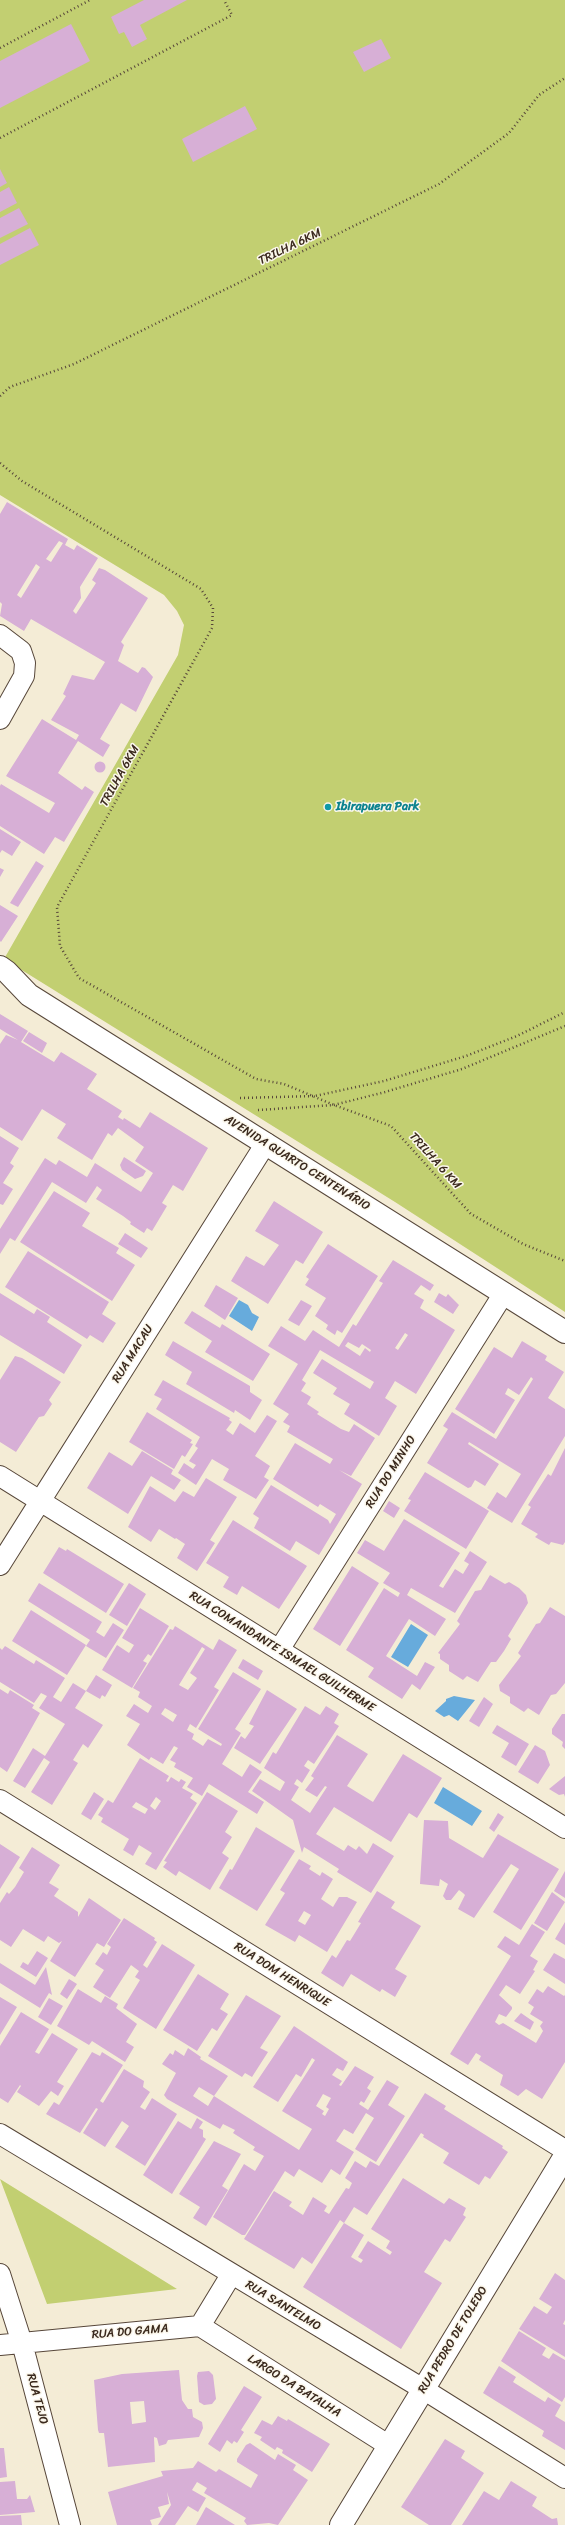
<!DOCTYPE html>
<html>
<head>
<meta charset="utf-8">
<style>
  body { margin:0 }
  canvas { display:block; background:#f4ecd6 }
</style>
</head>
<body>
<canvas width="565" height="2525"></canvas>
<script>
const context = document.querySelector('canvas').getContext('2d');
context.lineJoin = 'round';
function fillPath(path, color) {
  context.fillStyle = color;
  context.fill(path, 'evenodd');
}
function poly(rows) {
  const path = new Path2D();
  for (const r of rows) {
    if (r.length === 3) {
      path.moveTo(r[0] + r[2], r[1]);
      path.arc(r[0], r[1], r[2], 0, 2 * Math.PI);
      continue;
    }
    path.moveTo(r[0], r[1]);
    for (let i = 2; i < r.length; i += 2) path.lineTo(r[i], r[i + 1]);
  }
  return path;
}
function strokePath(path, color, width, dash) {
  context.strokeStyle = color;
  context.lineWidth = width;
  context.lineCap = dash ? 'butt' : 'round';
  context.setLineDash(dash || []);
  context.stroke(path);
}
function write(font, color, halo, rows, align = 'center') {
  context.font = font + ' Sriracha,sans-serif';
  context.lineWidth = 3;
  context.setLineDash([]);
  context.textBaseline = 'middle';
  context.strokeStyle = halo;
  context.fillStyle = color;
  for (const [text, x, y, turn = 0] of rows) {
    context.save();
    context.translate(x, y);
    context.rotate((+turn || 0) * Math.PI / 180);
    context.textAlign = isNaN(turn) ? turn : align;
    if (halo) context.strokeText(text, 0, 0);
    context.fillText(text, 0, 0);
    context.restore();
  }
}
const green = poly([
  [0,0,565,0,565,1312,395,1202,4,959,178,655,184,625,177,611,164,595,0,495],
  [0,2179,177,2289,47,2304]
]);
const water = poly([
  [239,1300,248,1305,252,1313,259,1317,252,1331,229,1316],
  [411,1624,428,1635,408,1667,391,1657],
  [454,1696,475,1700,458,1721,449,1715,444,1717,435,1711,446,1701,446,1699],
  [443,1787,482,1811,472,1826,434,1803]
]);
const building = poly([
  [144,0,187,0,140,25,147,39,132,47,124,32,119,34,111,17],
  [71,24,90,61,0,108,0,61],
  [381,39,391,58,364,72,353,52],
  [245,106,257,129,193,162,182,139],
  [0,169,7,183,0,187],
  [9,187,17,203,0,212,0,192],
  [19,208,28,224,0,238,0,218],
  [30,228,39,245,0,265,0,244],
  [7,502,68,539,65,545,74,550,77,545,98,558,80,587,81,598,73,611,76,614,96,583,92,580,99,568,105,570,148,598,121,642,124,645,118,661,138,673,142,667,145,668,153,677,136,712,121,703,100,739,110,745,103,757,78,741,58,773,82,790,85,786,94,792,64,842,55,837,44,854,0,826,0,786,1,784,49,813,55,803,6,776,42,719,76,740,79,735,51,720,66,696,63,694,72,675,94,680,105,662,31,619,24,631,0,616,2,604,0,602,0,514],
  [59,541,63,543,51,562,46,559],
  [36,564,40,567,21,598,17,595],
  [100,767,5.5],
  [0,829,21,842,12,856,2,850,0,853],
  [36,861,44,866,18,907,10,903],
  [0,868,4,870,0,877],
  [0,905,18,916,1,942,0,941],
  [0,1014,28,1031,21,1042,54,1062,61,1052,97,1074,87,1089,122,1111,118,1117,123,1120,124,1118,140,1128,150,1112,208,1148,183,1191,173,1185,162,1203,167,1206,152,1231,147,1228,144,1233,130,1224,131,1222,123,1216,96,1199,102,1190,97,1186,86,1203,52,1182,15,1241,10,1238,0,1254,0,1229,45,1158,56,1165,59,1160,87,1177,95,1163,141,1192,153,1173,135,1161,144,1147,118,1128,112,1136,108,1133,92,1160,57,1138,66,1124,42,1109,22,1141,0,1127,0,1044,6,1035,18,1040,0,1029],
  [29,1032,47,1043,42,1053,23,1041],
  [0,1136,19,1148,10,1163,14,1166,3,1183,13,1189,3,1205,0,1204],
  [124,1157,146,1171,143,1176,135,1179,122,1170,120,1165],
  [54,1191,90,1213,82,1226,119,1248,116,1253,135,1265,112,1301,20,1242],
  [274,1201,323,1232,303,1264,296,1260,268,1304,231,1281,246,1256,264,1266,279,1245,255,1231],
  [125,1233,148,1248,141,1258,118,1244],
  [328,1244,378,1276,342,1333,337,1330,335,1335,326,1329,328,1325,315,1316,326,1298,305,1285,309,1279,306,1277],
  [28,1251,109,1302,102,1314,116,1323,103,1343,90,1335,87,1339,5,1287],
  [393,1260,434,1285,430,1291,421,1285,414,1294,424,1300,420,1308,455,1330,416,1394,395,1381,385,1398,397,1406,379,1436,344,1414,350,1404,333,1394,337,1388,313,1373,322,1359,370,1389,374,1382,320,1350,302,1380,306,1383,301,1391,311,1397,307,1404,319,1412,317,1414,341,1429,349,1432,354,1424,375,1438,351,1476,339,1470,362,1484,319,1555,296,1541,290,1551,254,1528,259,1518,253,1514,271,1485,328,1520,330,1524,336,1514,320,1504,318,1507,273,1479,295,1443,330,1464,333,1459,287,1432,290,1426,283,1422,289,1414,273,1404,298,1364,268,1346,281,1326,305,1341,313,1330,339,1347,353,1324,356,1326,383,1283,379,1281],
  [405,1333,408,1335,398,1350,395,1348],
  [348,1342,359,1348,362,1344,371,1350,370,1352,365,1348,360,1356,345,1346],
  [216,1285,238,1298,225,1320,204,1306],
  [0,1293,34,1314,37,1309,50,1317,47,1322,82,1345,64,1374,0,1335],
  [439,1293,446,1297,448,1294,459,1305,453,1314,434,1302],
  [301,1300,312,1306,299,1326,288,1320],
  [192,1311,220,1328,222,1324,270,1354,253,1381,205,1352,212,1341,184,1323],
  [173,1341,250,1386,250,1392,262,1400,250,1420,235,1410,234,1413,186,1384,192,1372,165,1355],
  [522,1341,547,1356,545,1360,564,1372,548,1398,565,1409,565,1436,512,1523,487,1508,497,1492,506,1498,521,1474,469,1442,468,1444,499,1464,485,1486,475,1480,471,1487,468,1488,427,1463,448,1429,443,1426,452,1412,496,1439,533,1379,531,1377,519,1395,508,1388,505,1394,515,1400,494,1434,455,1409,494,1347,512,1358],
  [15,1356,22,1358,61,1382,49,1400,52,1404,44,1416,39,1417,16,1452,0,1442,0,1380],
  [163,1380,230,1418,229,1420,232,1422,226,1430,233,1435,240,1423,255,1433,267,1415,277,1421,255,1456,270,1466,264,1477,269,1480,256,1499,223,1480,229,1469,212,1459,196,1485,178,1473,184,1463,193,1469,196,1465,189,1461,198,1448,195,1446,200,1437,156,1409,162,1399,154,1395],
  [147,1412,192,1440,190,1443,193,1444,185,1457,182,1455,174,1469,129,1442],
  [565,1448,565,1542,563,1545,551,1542,549,1545,535,1537,538,1534,521,1524,531,1507,528,1505,548,1474,551,1476],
  [142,1451,173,1470,171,1474,181,1480,174,1490,151,1476,128,1514,87,1488,109,1452,132,1466],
  [425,1472,489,1511,466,1549,404,1511,411,1500,408,1499],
  [206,1478,237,1497,210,1540,215,1543,197,1571,177,1558,185,1544,176,1538,175,1539,159,1529,151,1542,128,1527,150,1486,175,1502,183,1491,194,1497],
  [389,1501,400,1508,394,1518,383,1511],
  [404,1519,460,1553,439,1586,443,1588,455,1569,463,1574,469,1564,464,1561,470,1551,487,1562,455,1613,411,1588,407,1595,446,1619,435,1636,409,1619,386,1656,417,1676,425,1662,435,1667,420,1690,412,1684,402,1699,368,1677,374,1668,346,1650,384,1588,398,1597,400,1593,383,1583,390,1573,357,1553,365,1540,384,1551],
  [233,1520,307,1566,279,1609,242,1586,237,1595,223,1587,229,1577,206,1563],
  [59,1547,66,1551,67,1549,124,1584,106,1613,43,1573],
  [352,1566,379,1583,340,1646,313,1629],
  [490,1575,505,1584,509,1582,519,1588,526,1595,528,1603,508,1636,511,1639,504,1651,496,1662,491,1662,478,1682,467,1676,463,1680,449,1671,449,1665,440,1659,440,1654,438,1653,460,1624,457,1621,475,1591,481,1590],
  [39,1583,102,1622,96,1632,104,1637,113,1623,124,1630,106,1658,86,1646,90,1640,28,1601],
  [129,1583,146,1594,127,1626,109,1615],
  [550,1607,565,1616,565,1683,556,1694,551,1695,539,1715,528,1708,524,1712,510,1703,510,1697,500,1691,499,1685,521,1656,518,1653,536,1624,540,1623],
  [140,1608,169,1626,151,1656,148,1654,143,1661,147,1663,132,1688,102,1670,117,1645,129,1653,134,1645,122,1638],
  [31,1610,86,1645,67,1675,12,1641],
  [175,1626,213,1650,219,1639,237,1650,214,1687,219,1690,196,1728,190,1724,187,1730,194,1734,192,1739,203,1746,208,1739,221,1746,222,1744,198,1729,233,1672,261,1689,235,1729,241,1733,222,1764,242,1777,250,1764,262,1772,248,1792,264,1802,257,1814,209,1784,202,1796,187,1787,193,1778,174,1767,176,1763,170,1760,178,1748,174,1746,163,1764,151,1757,149,1760,127,1745,140,1724,126,1716,134,1704,148,1713,152,1706,138,1697,140,1692,133,1688,170,1629,173,1630],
  [202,1647,205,1649,190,1673,197,1678,188,1690,179,1685],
  [165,1708,177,1715,173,1722,161,1714],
  [5,1646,34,1664,36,1660,65,1678,53,1697,61,1702,73,1683,86,1691,75,1708,103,1725,88,1748,83,1744,73,1760,78,1763,52,1805,31,1792,50,1762,44,1758,25,1788,13,1781,33,1748,45,1756,65,1724,39,1708,47,1696,41,1693,34,1703,0,1682,0,1648,2,1650],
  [243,1659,263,1671,258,1680,238,1668],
  [96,1675,112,1685,105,1697,102,1695,100,1699,86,1691],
  [0,1689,8,1694,10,1690,34,1705,32,1708,40,1713,7,1772,0,1767],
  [267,1690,297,1709,260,1764,234,1748,241,1736,245,1739,254,1726,249,1724],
  [484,1697,493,1704,479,1727,469,1721],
  [305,1706,320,1715,326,1706,339,1714,334,1723,339,1726,314,1764,308,1760,304,1766,310,1770,302,1783,297,1779,294,1784,299,1787,291,1800,310,1813,327,1787,325,1786,317,1797,305,1790,314,1778,311,1776,337,1735,368,1754,347,1786,373,1802,403,1754,442,1778,417,1818,409,1813,391,1842,334,1807,316,1834,344,1851,348,1845,356,1850,359,1846,367,1854,373,1843,394,1856,371,1893,337,1872,339,1869,304,1847,302,1853,293,1820,252,1791,260,1779,280,1791,285,1782,264,1768,273,1752,276,1754],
  [562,1714,565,1714,565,1749,562,1746,563,1742,552,1734,552,1729],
  [497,1725,529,1744,516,1766,501,1757,509,1743,492,1733],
  [535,1745,545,1751,550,1765,538,1784,518,1772],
  [140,1758,169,1776,166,1781,168,1782,171,1777,179,1782,181,1779,186,1782,182,1788,193,1794,190,1798,197,1803,156,1870,145,1864,152,1853,139,1845,133,1856,123,1850,129,1839,101,1822,103,1818,98,1815,108,1800,113,1803],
  [156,1797,161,1801,155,1810,150,1806],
  [136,1802,148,1809,145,1814,132,1807],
  [565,1776,565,1797,564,1794,559,1795,549,1789],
  [94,1792,104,1799,91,1820,81,1814],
  [207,1792,238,1811,225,1832,232,1837,222,1853,229,1858,210,1890,179,1871,176,1876,163,1867,167,1862,164,1861],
  [498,1813,504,1817,494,1832,489,1828],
  [424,1820,448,1821,449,1838,481,1857,483,1858,498,1834,559,1869,521,1930,493,1912,519,1869,511,1864,474,1918,458,1909,465,1895,463,1893,459,1890,451,1900,446,1900,443,1896,448,1884,440,1879,439,1886,420,1884],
  [256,1827,295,1851,257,1911,219,1888,230,1869,232,1870],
  [0,1844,20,1857,0,1889],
  [32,1847,60,1865,49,1883,59,1889,54,1896,78,1912,78,1917,89,1898,121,1920,104,1947,97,1943,75,1977,50,1961,62,1941,59,1943,48,1936,44,1942,23,1929,11,1947,0,1940,0,1903,7,1892,9,1894,15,1887,24,1872,19,1868],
  [299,1859,311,1866,309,1869,320,1876,322,1872,333,1879,321,1899,333,1907,339,1897,347,1897,357,1902,327,1952,299,1935,295,1942,265,1925,285,1893,280,1890],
  [304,1911,311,1915,305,1925,298,1921],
  [565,1871,565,1898,554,1891],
  [377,1891,395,1902,391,1908,421,1926,395,1969,407,1976,395,1997,382,1989,380,1992,351,1974,343,1987,321,1973,332,1955,336,1958,347,1940,350,1941,361,1923,358,1922],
  [552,1892,565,1902,547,1931,534,1923],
  [124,1918,155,1938,154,1940,157,1942,143,1965,147,1968,162,1944,195,1965,156,2029,123,2008,140,1980,135,1977,139,1971,131,1965,110,1998,93,1987,104,1970,95,1964,103,1952,107,1955,111,1947,107,1944],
  [565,1922,565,1945,555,1939],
  [532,1924,545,1932,530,1956,538,1961,533,1970,535,1971,520,1994,506,1985,499,1995,512,2007,512,2009,506,2017,499,2014,495,2022,499,2025,503,2023,536,2043,543,2031,540,2026,543,2022,530,2014,534,2007,528,2003,537,1989,543,1993,548,1986,564,1996,565,1995,565,2062,542,2099,526,2089,518,2096,500,2085,503,2075,479,2060,481,2056,476,2053,468,2065,450,2054,511,1956,497,1947,505,1936,519,1945],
  [37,1951,48,1958,36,1977,20,1967,23,1962,28,1965],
  [554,1953,565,1959,565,1984,543,1970],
  [0,1963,35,1985,46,1967,52,1995,49,1993,40,2008,0,1983],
  [198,1974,229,1994,220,2009,228,2014,217,2031,212,2028,197,2051,163,2030],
  [69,1979,77,1984,67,1999,60,1994],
  [78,1989,101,2003,105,1996,118,2004,116,2008,137,2024,126,2042,134,2047,125,2062,92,2041,89,2045,57,2026],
  [246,1995,281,2016,260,2048,268,2052,252,2077,245,2073,242,2077,208,2056],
  [0,1997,17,2007,0,2035],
  [49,1998,63,2006,51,2025,38,2017],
  [21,2012,49,2029,35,2052,39,2054,52,2033,78,2049,57,2082,64,2086,58,2096,51,2091,39,2106,17,2092,21,2086,20,2085,8,2103,0,2098,0,2046],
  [521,2013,534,2022,530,2030,514,2021],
  [294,2026,348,2062,343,2071,337,2068,332,2075,342,2081,339,2085,341,2086,355,2066,374,2077,367,2088,371,2091,364,2103,361,2101,359,2104,368,2110,387,2080,399,2087,388,2105,405,2116,376,2162,355,2149,374,2118,366,2113,353,2134,344,2129,336,2141,354,2152,340,2175,331,2169,322,2183,299,2169,294,2177,285,2171,245,2235,242,2235,213,2217,244,2164,255,2171,264,2156,253,2150,255,2147,233,2133,235,2130,223,2124,220,2129,167,2099,164,2095,176,2073,162,2064,170,2053,173,2055,175,2050,184,2056,188,2048,201,2057,200,2059,228,2076,214,2096,299,2150,312,2129,282,2111,315,2060,312,2058,301,2077,296,2074,278,2102,253,2087],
  [199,2087,214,2096,208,2106,193,2096],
  [323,2094,331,2098,326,2107,329,2109,325,2116,322,2114,324,2111,316,2106],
  [92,2052,100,2056,102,2052,123,2065,100,2101,103,2103,124,2069,144,2081,143,2087,150,2092,140,2107,145,2110,152,2098,177,2114,145,2166,115,2147,129,2126,122,2121,105,2147,83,2133,98,2109,96,2108,80,2133,46,2114,54,2102,59,2105],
  [425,2093,446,2106,444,2109,503,2146,502,2148,508,2152,490,2179,485,2176,479,2185,443,2163,449,2153,423,2137,424,2135,421,2133,367,2215,354,2207,344,2223,340,2220,312,2264,302,2257,294,2269,244,2239,274,2191,292,2202,289,2206,303,2215,313,2197,327,2206,324,2211,329,2214,346,2188,349,2189,352,2183,345,2178,355,2161,366,2168,370,2161,379,2166],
  [197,2118,203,2122,199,2128,203,2130,203,2137,206,2139,172,2194,143,2175,178,2121,191,2129],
  [214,2141,241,2154,222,2186,228,2190,206,2226,193,2218,200,2207,179,2194],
  [403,2178,444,2204,449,2198,466,2208,463,2215,466,2217,450,2242,445,2239,424,2272,442,2283,401,2349,303,2287,344,2223,364,2235,351,2257,361,2263,363,2260,358,2257,368,2241,390,2255,392,2252,386,2248,390,2241,371,2229],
  [555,2273,565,2280,565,2320,563,2324,565,2325,565,2357,519,2329,534,2306,547,2314,552,2307,539,2299],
  [519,2331,546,2348,542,2355,549,2359,553,2353,565,2360,565,2397,562,2402,501,2361],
  [499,2366,516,2377,513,2382,545,2402,548,2397,561,2405,555,2416,565,2422,565,2450,542,2436,544,2431,483,2393],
  [179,2370,182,2400,188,2409,192,2409,193,2417,202,2422,203,2428,199,2437,168,2440,166,2444,159,2446,157,2438,154,2437,155,2462,108,2467,104,2433,99,2433,98,2430,94,2380,122,2374],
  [144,2401,146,2422,132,2424,130,2402],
  [209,2371,213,2375,216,2399,212,2404,204,2405,199,2402,197,2376,198,2372],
  [244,2386,262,2397,241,2430,244,2432,237,2443,234,2441,232,2444,227,2440,220,2452,208,2444],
  [278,2416,287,2421,288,2419,330,2444,312,2472,282,2453,283,2450,277,2447,275,2450,260,2440,262,2437,254,2433,262,2420,272,2425],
  [445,2439,465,2451,461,2458,484,2473,451,2525,429,2525,401,2507],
  [250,2443,275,2460,278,2454,296,2465,293,2470,308,2480,278,2525,269,2523,247,2525,244,2521,246,2518,204,2493,207,2488,197,2482,192,2490,206,2498,198,2512,188,2506,175,2525,158,2525,171,2505,167,2492,169,2504,158,2507,161,2517,150,2520,152,2525,117,2525,108,2492,163,2476,161,2471,193,2468,198,2461,216,2472,219,2469,251,2488,258,2475,237,2462,237,2459,246,2445],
  [0,2448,4,2448,7,2477,0,2478],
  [15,2481,17,2499,27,2499,30,2495,35,2512,0,2515,0,2482],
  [511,2481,537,2497,532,2506,552,2519,557,2518,558,2525,462,2525,484,2491,499,2500],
  [206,2507,235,2525,196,2525],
  [21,2515,22,2525,0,2525,0,2516]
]);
const path = poly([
  [0,48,90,0],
  [0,138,232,15,224,0],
  [0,396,10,387,74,364,439,184,509,133,539,95,565,78],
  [0,463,22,481,201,589,213,608,212,628,57,907,60,946,79,978,256,1079,284,1084,334,1105,391,1126,471,1214,523,1244,565,1261],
  [240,1098,315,1096,384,1081,466,1056,517,1036,565,1012],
  [258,1110,334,1105,385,1092,462,1069,565,1026]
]);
const minor = poly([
  [0,635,21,651,25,663,24,676,0,719],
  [0,1476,565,1828],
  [0,1565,266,1143],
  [279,1650,504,1293],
  [0,1800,565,2150],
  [0,2134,423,2389,565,2478],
  [0,2274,22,2343,70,2525],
  [200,2326,388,2445],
  [200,2326,231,2275],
  [0,2345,200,2326]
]);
const tertiary = poly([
  [0,967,7,972,29,995,565,1332],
  [341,2525,565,2156]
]);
const markers = [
  [328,807,4,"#0f9aa8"]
];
const streetNames = [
  ["TRILHA 6KM",290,247,-26],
  ["TRILHA 6KM",120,776,-61],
  ["TRILHA 6 KM",435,1161,48],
  ["AVENIDA QUARTO CENTENÁRIO",297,1163,32],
  ["RUA MACAU",133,1354,-58],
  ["RUA DO MINHO",391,1472,-58],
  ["RUA COMANDANTE ISMAEL GUILHERME",282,1652,32],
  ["RUA DOM HENRIQUE",282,1975,32],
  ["RUA SANTELMO",283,2306,31],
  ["RUA DO GAMA",130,2332,-5],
  ["RUA PEDRO DE TOLEDO",453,2340,-59],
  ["LARGO DA BATALHA",294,2386,32],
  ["RUA TEJO",37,2399,75]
];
const cultureNames = [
  ["Ibirapuera Park",336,807]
];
fillPath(green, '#c2cf71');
fillPath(water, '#67abdc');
fillPath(building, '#d7afd6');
strokePath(minor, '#57473a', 22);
strokePath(tertiary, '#57473a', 24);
strokePath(path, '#57473a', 2.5, [1, 3]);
strokePath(minor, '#fff', 20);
strokePath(tertiary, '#fff', 22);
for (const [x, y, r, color] of markers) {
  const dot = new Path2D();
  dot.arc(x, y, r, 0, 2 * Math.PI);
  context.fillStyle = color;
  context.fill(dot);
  strokePath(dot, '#fbf7ec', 1.5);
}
write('12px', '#3b2a1e', '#fbf7ec', streetNames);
write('bold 12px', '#0d838f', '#fbf7ec', cultureNames, 'left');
</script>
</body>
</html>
